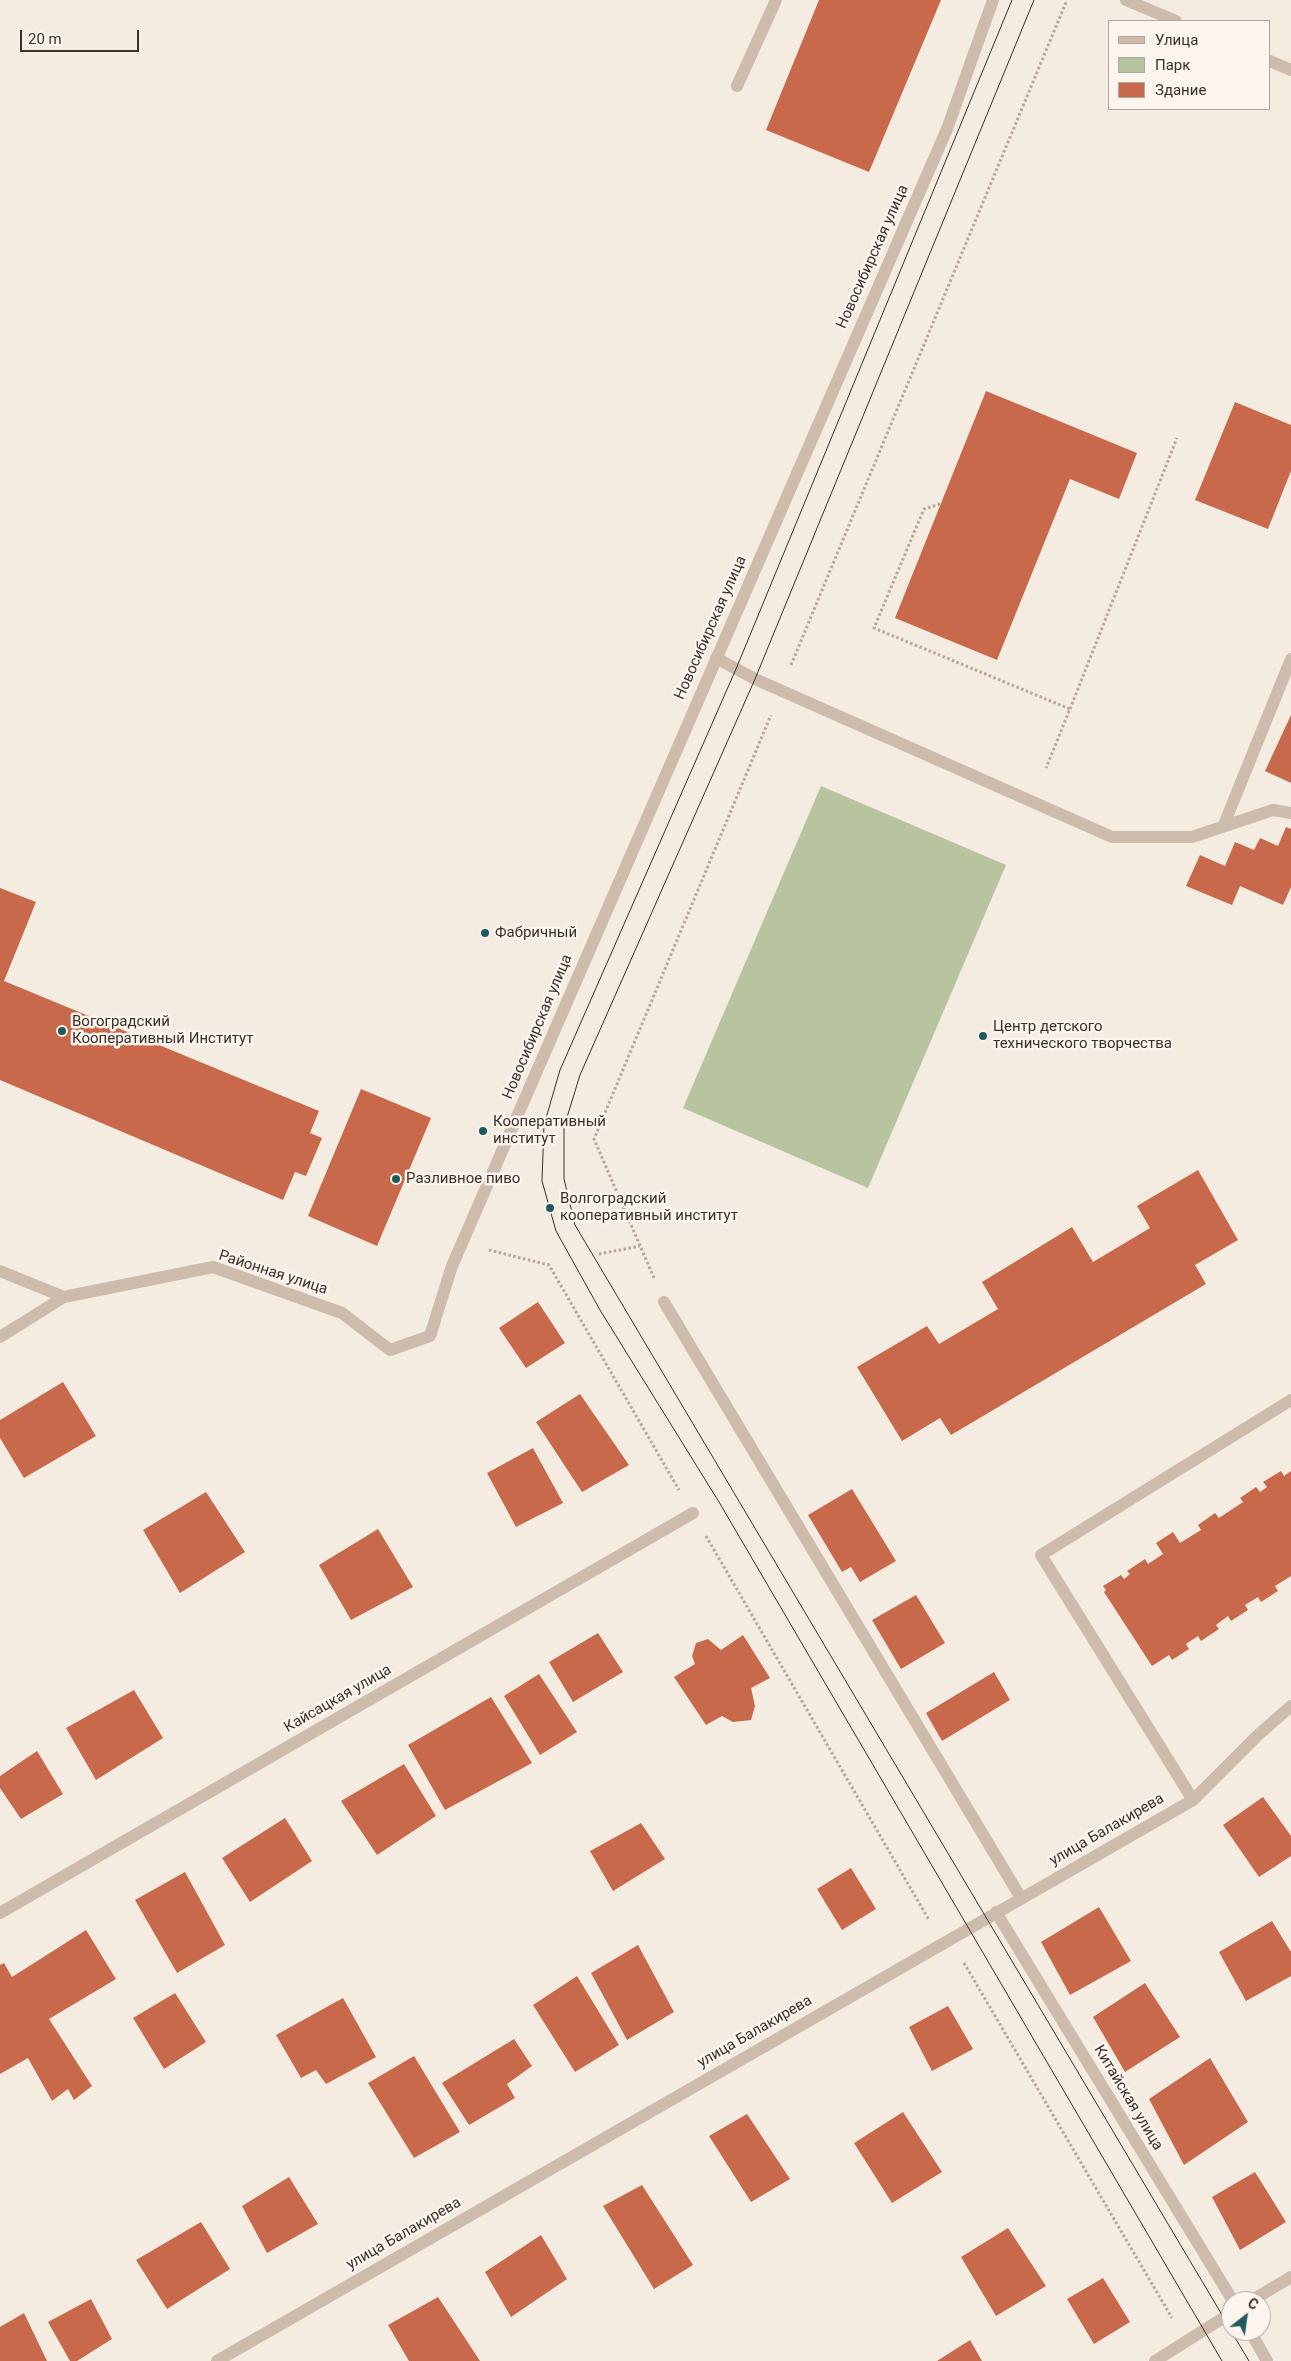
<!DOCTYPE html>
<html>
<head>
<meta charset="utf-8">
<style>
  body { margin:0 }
  #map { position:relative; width:1291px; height:2361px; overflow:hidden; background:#f4ebe1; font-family:Roboto,sans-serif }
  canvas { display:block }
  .legend { position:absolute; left:1108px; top:20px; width:162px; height:90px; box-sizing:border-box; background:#fbf5ee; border:1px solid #aea6a0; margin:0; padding:6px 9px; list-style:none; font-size:15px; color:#3b302b }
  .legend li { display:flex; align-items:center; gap:10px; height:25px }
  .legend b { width:25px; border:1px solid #aea6a0 }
  .north { position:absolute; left:1221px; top:2291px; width:50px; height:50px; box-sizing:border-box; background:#fbf5ee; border:1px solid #aea6a0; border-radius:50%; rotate:30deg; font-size:14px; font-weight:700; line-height:20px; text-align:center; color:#3b302b }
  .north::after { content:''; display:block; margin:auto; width:18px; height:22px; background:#1f5a5e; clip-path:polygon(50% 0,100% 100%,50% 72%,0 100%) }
  .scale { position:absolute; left:20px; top:30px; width:119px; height:22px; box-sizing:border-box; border:2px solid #3b302b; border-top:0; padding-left:6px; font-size:15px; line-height:18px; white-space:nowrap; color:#3b302b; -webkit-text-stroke:4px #fbf5ee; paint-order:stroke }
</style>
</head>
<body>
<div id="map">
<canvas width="1291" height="2361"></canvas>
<ul class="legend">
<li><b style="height:6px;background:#cdbbac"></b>Улица</li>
<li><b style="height:14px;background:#b8c4a0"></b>Парк</li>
<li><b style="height:14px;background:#c8694b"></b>Здание</li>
</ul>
<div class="north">С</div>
<div class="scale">20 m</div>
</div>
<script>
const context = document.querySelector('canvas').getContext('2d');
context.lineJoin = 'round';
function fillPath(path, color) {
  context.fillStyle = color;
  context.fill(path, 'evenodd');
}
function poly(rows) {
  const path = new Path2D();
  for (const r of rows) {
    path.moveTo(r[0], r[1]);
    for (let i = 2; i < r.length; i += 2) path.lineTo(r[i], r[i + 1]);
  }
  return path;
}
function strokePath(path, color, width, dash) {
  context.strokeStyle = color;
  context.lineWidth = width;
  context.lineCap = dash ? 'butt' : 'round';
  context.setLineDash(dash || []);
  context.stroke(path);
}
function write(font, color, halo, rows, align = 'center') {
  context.font = font + ' Roboto,sans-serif';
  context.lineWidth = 5;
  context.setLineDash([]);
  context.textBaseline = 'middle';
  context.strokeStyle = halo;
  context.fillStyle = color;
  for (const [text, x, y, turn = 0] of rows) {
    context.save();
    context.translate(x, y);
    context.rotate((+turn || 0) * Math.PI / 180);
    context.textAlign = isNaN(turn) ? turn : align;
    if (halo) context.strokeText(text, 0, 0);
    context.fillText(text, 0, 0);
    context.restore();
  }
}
const green = poly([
  [821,786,1006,865,868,1188,683,1108]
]);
const building = poly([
  [819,0,941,0,869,172,766,130],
  [986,391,1137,453,1119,499,1070,479,997,660,895,618],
  [1235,402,1291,425,1291,471,1268,529,1195,500],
  [1291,715,1291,783,1265,771],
  [1286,827,1291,829,1291,887,1283,905,1240,886,1232,905,1186,886,1200,855,1225,866,1235,842,1254,850,1260,838,1278,846],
  [0,888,36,902,4,981,319,1111,310,1133,322,1138,306,1176,295,1172,283,1200,0,1080],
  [361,1089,431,1118,377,1246,308,1216],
  [1198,1170,1238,1240,1195,1265,1206,1284,951,1435,940,1418,902,1441,857,1367,927,1326,939,1344,998,1309,982,1282,1072,1227,1093,1262,1150,1228,1137,1206],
  [538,1302,565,1343,526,1368,499,1328],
  [63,1382,96,1436,24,1478,0,1438,0,1420],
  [580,1394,629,1465,582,1492,536,1422],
  [533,1448,563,1503,516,1527,487,1473],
  [1281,1471,1284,1476,1291,1471,1291,1576,1275,1586,1278,1591,1261,1602,1258,1597,1245,1605,1248,1610,1231,1621,1228,1616,1216,1625,1219,1629,1201,1641,1198,1636,1186,1644,1189,1649,1172,1660,1169,1655,1152,1666,1104,1592,1106,1590,1103,1586,1121,1575,1124,1579,1130,1574,1127,1571,1145,1559,1148,1564,1163,1554,1156,1543,1173,1532,1180,1543,1201,1530,1198,1525,1215,1513,1219,1518,1243,1502,1240,1498,1256,1487,1260,1492,1267,1487,1263,1482],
  [852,1489,896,1561,860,1582,851,1567,842,1572,808,1515],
  [206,1492,245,1552,180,1593,143,1530],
  [378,1529,413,1587,351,1620,319,1565],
  [916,1595,945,1643,901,1669,872,1620],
  [598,1633,623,1672,573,1702,549,1662],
  [743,1635,770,1678,751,1688,755,1706,751,1720,733,1722,722,1716,706,1725,674,1677,695,1664,692,1656,696,1643,708,1639,721,1650],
  [994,1672,1010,1700,942,1741,926,1713],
  [539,1674,577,1732,540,1755,504,1696],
  [134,1690,163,1738,96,1780,66,1728],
  [491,1697,532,1763,445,1810,408,1745],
  [37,1751,63,1794,21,1819,0,1788,0,1776],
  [404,1764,436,1816,377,1855,341,1801],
  [1263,1797,1291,1836,1291,1856,1259,1877,1223,1825],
  [285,1818,312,1861,250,1902,222,1858],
  [641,1823,665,1859,613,1891,590,1851],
  [851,1868,876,1909,842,1930,817,1889],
  [185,1872,225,1945,177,1973,135,1900],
  [1099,1907,1131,1961,1070,1995,1041,1942],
  [1272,1921,1291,1952,1291,1976,1246,2001,1219,1952],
  [86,1930,116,1979,49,2019,92,2086,74,2100,68,2089,52,2101,28,2058,0,2074,0,1965,4,1963,12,1977],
  [638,1945,674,2012,627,2040,591,1973],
  [577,1976,619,2045,575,2072,533,2005],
  [1145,1983,1180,2037,1125,2072,1093,2017],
  [175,1993,206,2042,164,2069,133,2018],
  [343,1998,376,2057,326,2084,316,2070,301,2078,276,2035],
  [948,2006,973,2049,932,2071,909,2027],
  [514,2039,532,2066,507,2084,515,2098,469,2125,442,2083],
  [414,2056,460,2132,414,2158,368,2083],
  [1210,2058,1248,2122,1184,2165,1149,2099],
  [903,2112,942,2172,892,2203,854,2143],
  [747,2114,790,2179,751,2202,709,2136],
  [1255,2172,1286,2222,1240,2250,1212,2197],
  [289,2177,318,2224,267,2253,242,2206],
  [642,2185,693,2265,654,2289,603,2206],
  [201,2222,230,2269,167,2309,136,2260],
  [1008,2228,1046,2286,996,2316,961,2257],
  [541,2235,567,2279,511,2317,485,2272],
  [1103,2278,1130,2322,1094,2344,1067,2299],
  [438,2297,480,2361,409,2361,388,2325],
  [91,2299,112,2339,77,2361,70,2361,48,2322],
  [24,2313,47,2361,0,2361,0,2327],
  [970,2340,982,2361,937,2361]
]);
const path = poly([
  [940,504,924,509,874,628,1070,709,1046,768],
  [791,665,1067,0],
  [1070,709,1177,438],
  [489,1250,549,1265,679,1490],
  [599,1254,640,1246],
  [654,1278,594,1139,771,715],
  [706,1536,929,1920],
  [964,1963,1172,2318]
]);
const lane = poly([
  [737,86,776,0],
  [716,658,755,679,1112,837,1192,837,1273,810,1291,813],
  [1223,827,1291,659],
  [664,1302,1021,1898],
  [1193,1800,1041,1555,1291,1400]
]);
const street = poly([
  [1126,0,1176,21],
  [1270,61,1291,70],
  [0,1271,64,1297],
  [0,1337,64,1297,213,1267,342,1313,390,1350,430,1336,452,1266,947,129,993,0],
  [996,1912,1233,2301],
  [0,1913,693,1513],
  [1251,2301,1291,2277],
  [1250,2331,1267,2361],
  [217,2361,1193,1800,1257,1736,1291,1706],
  [1155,2361,1231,2313]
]);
const tram = poly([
  [1012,0,736,669,560,1070,544,1125,542,1181,556,1231,600,1310,719,1502,1222,2361],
  [1034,0,755,679,580,1075,564,1127,564,1179,575,1225,1231,2330],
  [1231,2331,1249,2361]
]);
const markers = [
  [485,933,5,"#1f5a5e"],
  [62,1031,5,"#1f5a5e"],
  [983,1036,5,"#1f5a5e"],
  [483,1131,5,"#1f5a5e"],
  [396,1179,5,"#1f5a5e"],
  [550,1208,5,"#1f5a5e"]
];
const streetNames = [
  ["Новосибирская улица",873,257,-66],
  ["Новосибирская улица",711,628,-66],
  ["Новосибирская улица",538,1027,-67],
  ["Районная улица",273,1273,18],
  ["Кайсацкая улица",338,1699,-30],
  ["улица Балакирева",1107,1830,-30],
  ["улица Балакирева",755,2032,-30],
  ["Китайская улица",1128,2098,59],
  ["улица Балакирева",404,2234,-30]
];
const poiNames = [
  ["Фабричный",495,933],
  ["Вогоградский",72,1022],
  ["Кооперативный Институт",72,1039],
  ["Центр детского",993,1027],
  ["технического творчества",993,1044],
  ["Кооперативный",493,1122],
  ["институт",493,1139],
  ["Разливное пиво",406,1179],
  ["Волгоградский",560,1199],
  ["кооперативный институт",560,1216]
];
fillPath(green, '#b8c4a0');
fillPath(building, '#c8694b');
strokePath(path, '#b9a596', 3, [2.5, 2.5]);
strokePath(lane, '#cdbbac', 12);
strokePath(street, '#cdbbac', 12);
strokePath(tram, '#3b302b', 1);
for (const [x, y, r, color] of markers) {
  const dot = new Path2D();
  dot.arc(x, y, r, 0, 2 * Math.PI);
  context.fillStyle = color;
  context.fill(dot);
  strokePath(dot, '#fbf5ee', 2);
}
write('15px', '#3b302b', '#fbf5ee', streetNames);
write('15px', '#3b302b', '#fbf5ee', poiNames, 'left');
</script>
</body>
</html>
